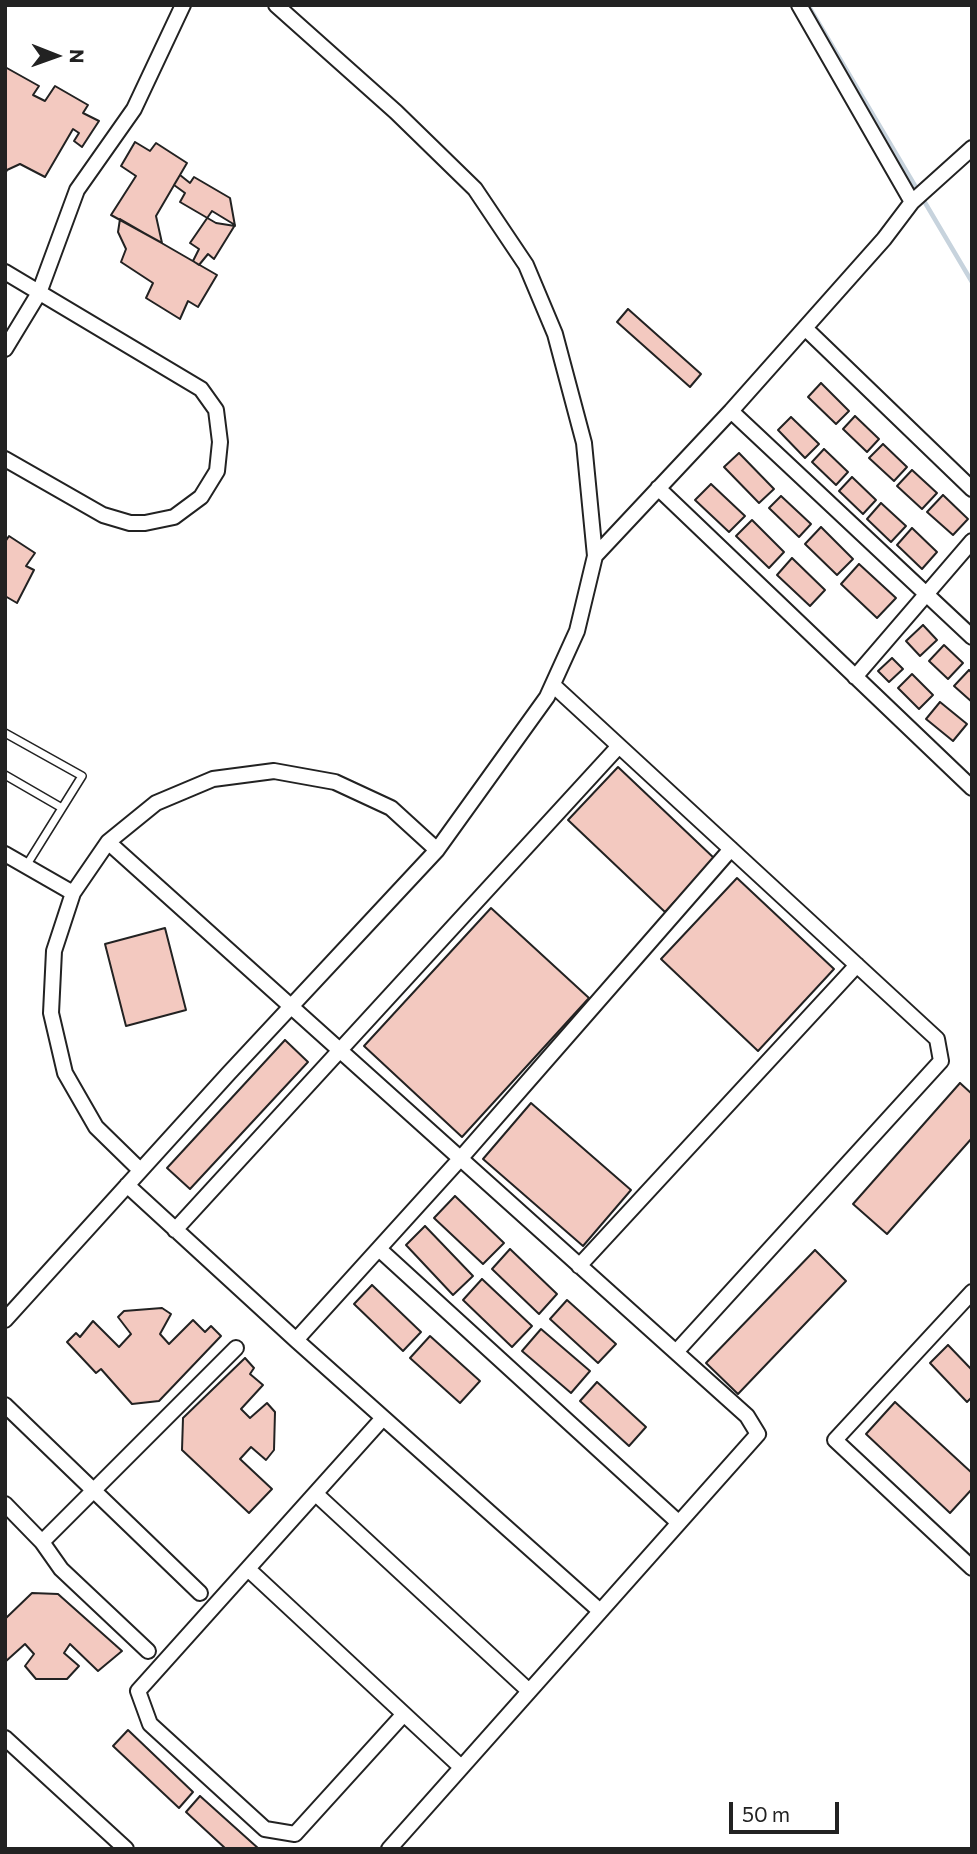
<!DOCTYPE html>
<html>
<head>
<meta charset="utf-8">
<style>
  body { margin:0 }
  #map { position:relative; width:977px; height:1854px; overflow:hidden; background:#fff; font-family:Commissioner,sans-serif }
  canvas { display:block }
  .frame { position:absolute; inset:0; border:7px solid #222; pointer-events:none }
  .north { position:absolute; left:21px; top:21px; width:70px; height:70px; -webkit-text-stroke:5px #fff; paint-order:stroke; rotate:91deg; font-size:19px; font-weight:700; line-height:28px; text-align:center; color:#222 }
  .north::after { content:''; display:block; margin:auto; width:24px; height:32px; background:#222; clip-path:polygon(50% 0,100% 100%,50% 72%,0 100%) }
  .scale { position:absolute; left:729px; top:1802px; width:110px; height:32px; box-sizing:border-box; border:4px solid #222; border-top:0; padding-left:9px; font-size:21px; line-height:24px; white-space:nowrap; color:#222; -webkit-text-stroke:5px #fff; paint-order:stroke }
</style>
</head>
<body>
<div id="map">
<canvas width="977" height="1854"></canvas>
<div class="frame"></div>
<div class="north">N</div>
<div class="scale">50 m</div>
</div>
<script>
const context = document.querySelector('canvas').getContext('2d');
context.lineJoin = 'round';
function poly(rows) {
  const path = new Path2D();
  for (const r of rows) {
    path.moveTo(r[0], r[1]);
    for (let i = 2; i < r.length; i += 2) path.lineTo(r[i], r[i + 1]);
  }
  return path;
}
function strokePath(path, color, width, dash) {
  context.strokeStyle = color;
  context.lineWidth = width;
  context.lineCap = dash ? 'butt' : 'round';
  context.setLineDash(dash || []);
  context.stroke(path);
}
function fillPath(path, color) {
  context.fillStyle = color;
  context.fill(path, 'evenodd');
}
const stream = poly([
  [808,5,972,282]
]);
const building = poly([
  [5,67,39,86,33,95,45,101,55,86,88,105,83,113,99,121,82,147,74,141,79,133,73,129,45,177,20,164,7,170,5,174,5,67],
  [135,142,150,151,156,143,187,163,156,216,162,243,111,215,136,176,121,166,135,142],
  [180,175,190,183,194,177,230,198,235,226,216,223,180,202,185,193,174,185,180,175],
  [212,211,235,225,214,259,208,254,199,265,193,261,199,249,190,243,212,211],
  [120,219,217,275,198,307,188,301,180,319,146,298,153,283,121,262,126,249,118,232,120,219],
  [628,309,701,374,690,387,617,322,628,309],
  [821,383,849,411,836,424,808,397,821,383],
  [855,416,879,439,867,452,843,429,855,416],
  [791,417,819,444,805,458,778,430,791,417],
  [883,444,907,467,894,481,869,458,883,444],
  [824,449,848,472,836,485,812,462,824,449],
  [739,453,774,489,759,503,724,467,739,453],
  [912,470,937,493,922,509,897,486,912,470],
  [852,477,876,500,863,514,839,491,852,477],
  [711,484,745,516,729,532,695,500,711,484],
  [943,495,968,519,953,535,927,512,943,495],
  [781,496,811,524,799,537,769,508,781,496],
  [881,503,906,526,891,542,867,519,881,503],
  [752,520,784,552,769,568,736,536,752,520],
  [821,527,853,559,837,575,805,544,821,527],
  [912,528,937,552,922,569,897,545,912,528],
  [9,536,35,553,26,566,34,570,17,603,5,596,5,542,9,536],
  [792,558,825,590,810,606,777,575,792,558],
  [859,564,896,598,877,618,841,584,859,564],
  [923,625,937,640,920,656,906,641,923,625],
  [944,645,963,663,948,679,929,661,944,645],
  [892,658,903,669,889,682,878,671,892,658],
  [969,670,972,673,972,702,954,686,969,670],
  [912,674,933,695,919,709,898,688,912,674],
  [940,702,967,724,953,741,926,719,940,702],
  [618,767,715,859,665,912,568,820,618,767],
  [737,878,834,969,758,1051,661,959,737,878],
  [491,908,589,998,462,1137,364,1046,491,908],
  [165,928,186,1010,126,1026,105,944,165,928],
  [285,1040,308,1062,190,1189,167,1168,285,1040],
  [960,1083,972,1094,972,1138,887,1234,853,1204,960,1083],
  [531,1103,631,1190,583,1246,483,1159,531,1103],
  [455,1196,504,1243,483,1264,434,1218,455,1196],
  [425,1226,473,1276,453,1295,406,1245,425,1226],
  [510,1249,557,1294,539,1314,492,1269,510,1249],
  [815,1250,846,1281,738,1394,706,1363,815,1250],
  [482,1279,532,1326,512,1347,463,1300,482,1279],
  [372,1285,421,1332,403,1351,354,1304,372,1285],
  [567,1300,616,1344,598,1363,550,1319,567,1300],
  [162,1308,171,1314,160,1334,169,1344,193,1320,205,1332,211,1326,221,1336,159,1401,132,1404,101,1369,96,1373,67,1342,76,1333,80,1337,93,1321,119,1347,131,1334,118,1317,124,1311,162,1308],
  [541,1329,590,1371,571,1393,522,1351,541,1329],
  [430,1336,480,1381,460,1403,410,1358,430,1336],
  [948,1345,972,1370,972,1397,967,1402,930,1363,948,1345],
  [245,1358,254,1368,250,1374,263,1385,241,1409,250,1418,267,1403,275,1412,274,1450,266,1460,251,1447,240,1459,272,1489,249,1513,182,1450,183,1418,245,1358],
  [597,1382,646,1427,629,1446,580,1401,597,1382],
  [895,1402,972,1473,972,1489,950,1513,866,1434,895,1402],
  [32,1593,58,1594,122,1651,98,1671,70,1644,64,1653,79,1666,67,1679,36,1679,25,1666,34,1654,25,1644,5,1662,5,1619,32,1593],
  [128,1730,193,1792,179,1808,113,1746,128,1730],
  [200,1796,259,1849,226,1849,186,1812,200,1796]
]);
const lane = poly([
  [5,733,82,776,26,866],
  [5,775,62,808]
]);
const street = poly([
  [799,5,912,202],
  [5,272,201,389,216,410,220,442,217,471,201,497,174,517,145,523,130,523,103,515,5,459],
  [805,328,972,489],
  [5,349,39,293,77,190,134,109,183,5],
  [731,411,972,637],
  [658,488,972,788],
  [595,556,731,411,884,239,912,202,972,148],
  [855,677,972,541],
  [553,685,937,1039,941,1061,676,1352],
  [108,842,747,1416,758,1434,389,1849],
  [5,854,73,893],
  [140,1170,96,1127,65,1073,51,1013,54,951,73,893,108,842,156,803,213,779,274,771,335,782,391,808,437,850],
  [127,1185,296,1340,600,1611],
  [175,1230,619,746],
  [379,1249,679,1523],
  [579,1266,857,965],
  [972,1292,835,1440,972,1568],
  [5,1320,229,1073,437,850,547,697,577,631,595,556,584,443,555,334,526,265,475,189,396,112,276,5],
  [296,1340,460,1159,731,849],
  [5,1405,200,1593],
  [383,1418,138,1691,150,1724,265,1829,295,1834,403,1715],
  [316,1494,529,1691],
  [5,1504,42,1542,236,1348],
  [42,1542,61,1569,148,1651],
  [248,1569,461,1767],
  [5,1738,126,1849]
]);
strokePath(stream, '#c7d3dd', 4.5);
fillPath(building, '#f3c9c0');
strokePath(building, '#222', 2);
strokePath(lane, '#222', 10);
strokePath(street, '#222', 18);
strokePath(lane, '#fff', 7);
strokePath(street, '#fff', 14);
</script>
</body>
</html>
